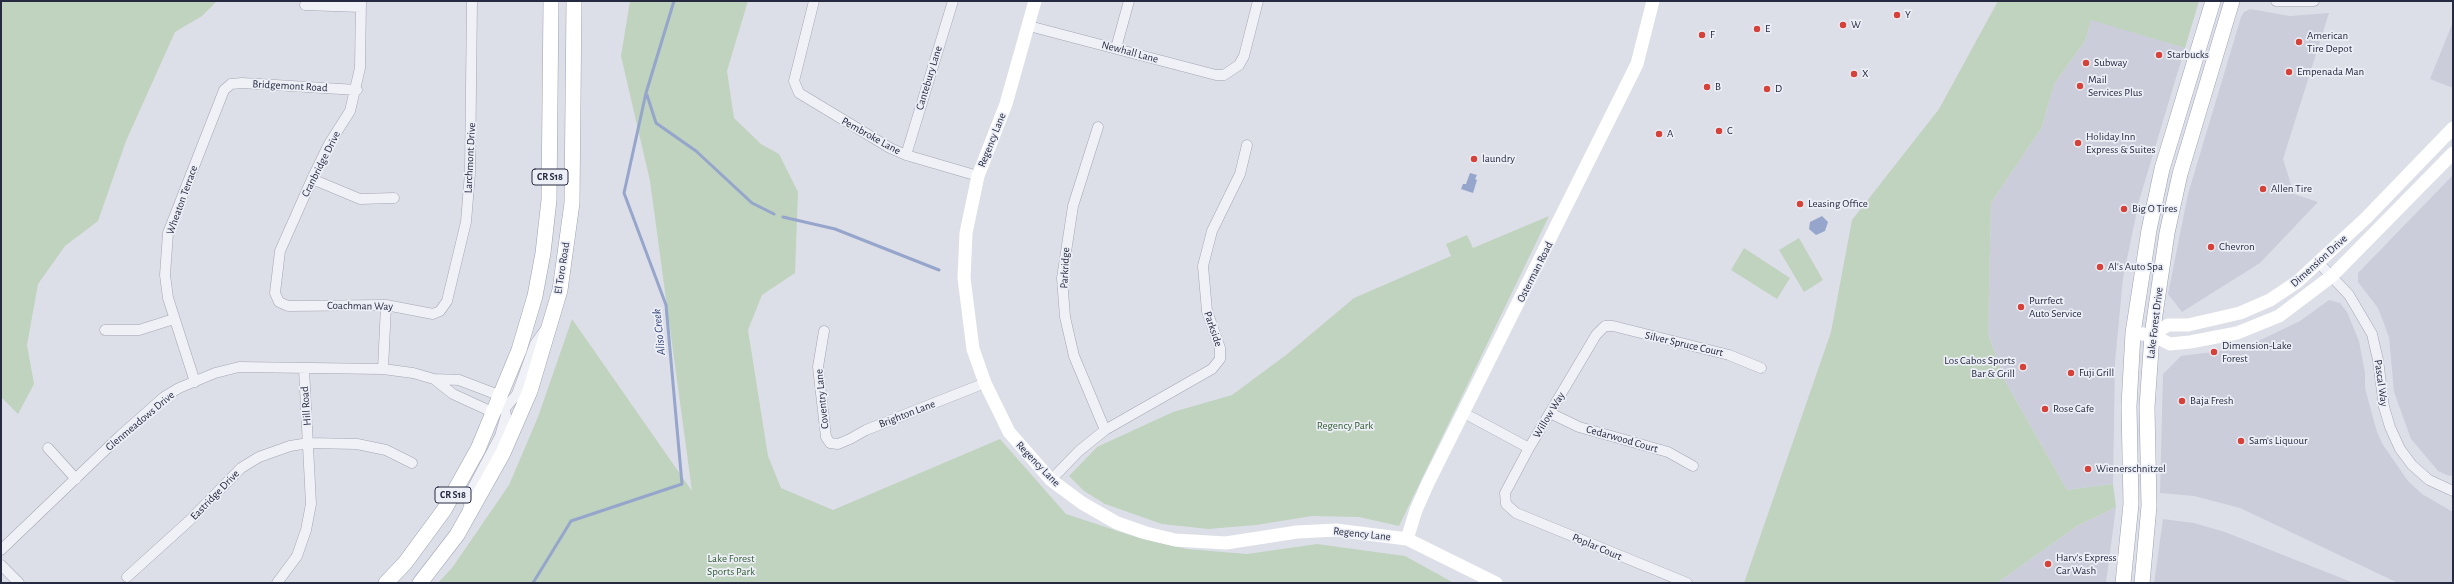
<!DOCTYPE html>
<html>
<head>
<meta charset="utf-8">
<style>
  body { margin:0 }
  #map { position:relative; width:2454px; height:584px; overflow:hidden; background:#dddfe8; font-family:"Alegreya Sans",sans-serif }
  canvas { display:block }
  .frame { position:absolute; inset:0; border:2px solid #262a40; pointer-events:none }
</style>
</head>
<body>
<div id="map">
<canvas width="2454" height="584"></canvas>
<div class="frame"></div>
</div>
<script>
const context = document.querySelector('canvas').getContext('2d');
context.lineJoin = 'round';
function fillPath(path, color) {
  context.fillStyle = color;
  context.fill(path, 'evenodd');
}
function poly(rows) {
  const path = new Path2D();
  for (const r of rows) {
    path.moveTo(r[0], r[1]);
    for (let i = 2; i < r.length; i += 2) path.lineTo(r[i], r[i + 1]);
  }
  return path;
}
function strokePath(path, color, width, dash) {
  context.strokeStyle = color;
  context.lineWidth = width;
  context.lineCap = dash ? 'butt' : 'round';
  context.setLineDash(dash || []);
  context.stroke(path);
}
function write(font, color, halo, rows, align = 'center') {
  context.font = font + ' "Alegreya Sans",sans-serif';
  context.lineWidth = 3.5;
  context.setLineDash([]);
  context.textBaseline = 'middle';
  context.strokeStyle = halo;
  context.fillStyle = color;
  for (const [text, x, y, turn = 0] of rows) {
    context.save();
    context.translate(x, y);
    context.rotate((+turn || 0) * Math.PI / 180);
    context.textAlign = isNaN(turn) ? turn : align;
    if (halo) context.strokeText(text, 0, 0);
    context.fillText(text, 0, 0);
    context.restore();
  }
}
const built = poly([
  [2250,9,2290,16,2329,13,2283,159,2294,194,2318,202,2260,263,2182,312,2168,294,2188,194,2241,17,2244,12],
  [2091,19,2185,48,2139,201,2123,278,2115,363,2113,484,2067,490,2005,381,1988,334,1991,203,2042,127,2054,84,2085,41],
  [2453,22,2453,88,2430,79],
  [2453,175,2453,475,2449,476,2438,471,2411,439,2394,392,2389,337,2378,308,2358,282,2358,273],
  [2329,300,2340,303,2347,312,2359,341,2365,373,2365,388,2377,432,2383,445,2408,481,2422,494,2453,512,2453,583,2398,583,2240,508,2194,496,2160,493,2163,374,2181,356,2228,350,2254,343,2300,321],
  [2116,507,2106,583,1997,583,2077,526],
  [2163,519,2194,523,2225,532,2354,583,2154,583]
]);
const green = poly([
  [1,1,217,1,202,16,175,32,126,141,98,221,65,246,38,284,27,345,34,384,18,414,1,397],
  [630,1,748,1,727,71,734,118,761,144,779,154,798,192,795,273,762,295,748,330,768,456,781,488,833,510,1000,439,1066,514,1139,538,1187,549,1247,554,1317,544,1405,556,1454,583,438,583,452,568,509,485,538,417,572,319,692,491,650,181,621,56],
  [1998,1,2199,1,2185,48,2091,20,2085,41,2054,84,2042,127,1991,203,1988,334,2005,381,2067,490,2113,484,2116,507,2077,526,1997,583,1744,583,1831,332,1852,220,1939,109],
  [1549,216,1399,526,1359,517,1312,516,1256,525,1208,529,1162,524,1105,504,1084,491,1069,476,1097,447,1173,412,1232,395,1286,355,1354,298,1451,256,1446,244,1467,235,1473,248],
  [1799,238,1823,280,1804,292,1779,250],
  [1744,248,1790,278,1777,299,1731,270]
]);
const water = poly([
  [1470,173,1477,175,1475,179,1477,180,1473,193,1461,189,1463,184,1466,184],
  [1822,216,1828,222,1825,231,1816,235,1809,229,1810,222]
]);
const stream = poly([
  [647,95,656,123,696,151,752,203,774,214],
  [783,217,835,229,939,270],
  [533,583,571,521,682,484,666,305,624,193,646,93,674,1]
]);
const street = poly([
  [361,1,360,68,350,111,329,144,312,179,280,251,275,293,279,302,288,306,386,305,433,314,440,311,447,301,466,222,470,173,472,1],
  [814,1,794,81,799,93,890,148,906,155,978,176],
  [2276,1,2314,1],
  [305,5,361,7],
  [1029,26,1216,75,1224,75,1239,65,1244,56,1258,1],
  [1116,48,1129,1],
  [1098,127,1073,206,1062,278,1065,317,1074,356,1105,430],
  [906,155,953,1],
  [312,179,360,199,394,198],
  [2319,263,2349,295,2372,334,2378,360,2384,407,2390,427,2400,449,2412,465,2429,480,2453,491],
  [105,330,139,330,174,319],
  [824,331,818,367,826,437,830,443,838,444,850,439,866,430,985,383],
  [383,369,386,305],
  [434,379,453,394,490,411,507,406,517,394,535,344,545,330],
  [195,382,168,298,165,275,168,233,224,90,231,84,242,83,357,90],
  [1464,413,1529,448],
  [1550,413,1579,427,1668,452,1693,466],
  [48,448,76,479],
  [1051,480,1079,451,1105,430,1212,369,1220,359,1220,348,1207,311,1203,266,1212,231,1240,174,1247,145],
  [1,550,121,435,164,397,179,388,215,373,239,367,383,369,413,373,434,379,459,380,501,396,506,415,500,436,471,491,468,510],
  [1,565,19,583],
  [127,577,190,520,241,468,259,457,290,446,309,443,357,444,386,450,412,463],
  [277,583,297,556,306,530,311,504,304,369],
  [1687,583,1516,513,1506,504,1505,493,1529,448,1596,335,1605,326,1613,326,1729,355,1761,368]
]);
const secondary = poly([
  [1035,1,1006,104,978,176,966,233,964,278,973,349,985,383,1009,432,1051,480,1082,503,1117,523,1146,533,1175,540,1226,543,1297,532,1336,530,1407,539,1496,583],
  [2133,333,2152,335,2170,344,2190,342,2237,333,2279,316,2332,276,2453,153],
  [2152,335,2168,325,2188,325,2240,313,2270,300,2297,282,2366,218,2453,128],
  [1407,539,1416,510,1428,483,1637,64,1653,1]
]);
const primary = poly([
  [386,583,405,563,444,510,478,449,519,350,535,296,543,253,549,200,551,1],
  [420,583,457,535,503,453,530,391,560,290,572,203,574,1],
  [2123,583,2131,504,2129,406,2133,333,2149,230,2162,169,2213,1],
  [2142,583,2149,506,2147,407,2152,335,2167,233,2180,174,2232,1]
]);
const markers = [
  [1897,15,4,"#d6423a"],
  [1843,25,4,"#d6423a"],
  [1757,29,4,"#d6423a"],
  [1702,35,4,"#d6423a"],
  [2299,42,4,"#d6423a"],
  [2159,55,4,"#d6423a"],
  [2086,63,4,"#d6423a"],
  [2289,72,4,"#d6423a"],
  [1854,74,4,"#d6423a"],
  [2080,86,4,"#d6423a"],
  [1707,87,4,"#d6423a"],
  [1767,89,4,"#d6423a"],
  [1719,131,4,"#d6423a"],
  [1659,134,4,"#d6423a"],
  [2078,143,4,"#d6423a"],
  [1474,159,4,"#d6423a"],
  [2263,189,4,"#d6423a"],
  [1800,204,4,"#d6423a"],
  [2124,209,4,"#d6423a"],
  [2211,247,4,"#d6423a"],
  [2100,267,4,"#d6423a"],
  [2021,307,4,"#d6423a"],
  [2214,352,4,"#d6423a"],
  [2023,367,4,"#d6423a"],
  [2071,373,4,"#d6423a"],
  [2182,401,4,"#d6423a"],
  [2045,409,4,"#d6423a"],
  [2241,441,4,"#d6423a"],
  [2088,469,4,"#d6423a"],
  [2048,564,4,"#d6423a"]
];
const shields = [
  [550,177,36],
  [453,495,36]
];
const shieldNames = [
  ["CR S18",550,177],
  ["CR S18",453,495]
];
const poiNames = [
  ["Y",1905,15],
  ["W",1851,25],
  ["E",1765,29],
  ["F",1710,35],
  ["American",2307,36],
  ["Tire Depot",2307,49],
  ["Starbucks",2167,55],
  ["Subway",2094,63],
  ["Empenada Man",2297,72],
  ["X",1862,74],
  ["Mail",2088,80],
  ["Services Plus",2088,93],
  ["B",1715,87],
  ["D",1775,89],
  ["C",1727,131],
  ["A",1667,134],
  ["Holiday Inn",2086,137],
  ["Express & Suites",2086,150],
  ["laundry",1482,159],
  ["Allen Tire",2271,189],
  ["Leasing Office",1808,204],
  ["Big O Tires",2132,209],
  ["Chevron",2219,247],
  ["Al's Auto Spa",2108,267],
  ["Purrfect",2029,301],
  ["Auto Service",2029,314],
  ["Dimension-Lake",2222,346],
  ["Forest",2222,359],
  ["Los Cabos Sports",2015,361,"right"],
  ["Bar & Grill",2015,374,"right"],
  ["Fuji Grill",2079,373],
  ["Baja Fresh",2190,401],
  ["Rose Cafe",2053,409],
  ["Sam's Liquour",2249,441],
  ["Wienerschnitzel",2096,469],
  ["Harv's Express",2056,558],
  ["Car Wash",2056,571]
];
const streetNames = [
  ["Newhall Lane",1130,52,15],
  ["Cantebury Lane",929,78,-73],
  ["Bridgemont Road",290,86,3],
  ["Pembroke Lane",871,136,29],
  ["Regency Lane",992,140,-68],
  ["Larchmont Drive",470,158,-87],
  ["Cranbridge Drive",321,164,-63],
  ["Wheaton Terrace",182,200,-70],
  ["Dimension Drive",2319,261,-42],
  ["El Toro Road",562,268,-81],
  ["Parkridge",1065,268,-87],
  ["Osterman Road",1535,272,-63],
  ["Coachman Way",360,306,1],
  ["Lake Forest Drive",2155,323,-83],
  ["Parkside",1213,329,71],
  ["Silver Spruce Court",1684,344,13],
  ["Pascal Way",2381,383,82],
  ["Coventry Lane",822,399,-96],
  ["Hill Road",306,406,-94],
  ["Brighton Lane",907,414,-21],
  ["Willow Way",1549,415,-59],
  ["Glenmeadows Drive",140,421,-40],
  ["Cedarwood Court",1622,439,16],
  ["Regency Lane",1038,464,46],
  ["Eastridge Drive",215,495,-46],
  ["Regency Lane",1362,534,6],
  ["Poplar Court",1597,547,23]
];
const parkNames = [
  ["Regency Park",1345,426],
  ["Lake Forest",731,559],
  ["Sports Park",731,572]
];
const waterNames = [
  ["Aliso Creek",659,332,-96]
];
fillPath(built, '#cbceda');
fillPath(green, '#bfd3be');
fillPath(water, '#96a5cb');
strokePath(stream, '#96a5cb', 3);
strokePath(street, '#a2a5b2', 11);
strokePath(primary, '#9ca1b5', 16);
strokePath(street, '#f0f1f6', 10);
strokePath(secondary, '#fff', 13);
strokePath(primary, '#fff', 15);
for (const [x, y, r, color] of markers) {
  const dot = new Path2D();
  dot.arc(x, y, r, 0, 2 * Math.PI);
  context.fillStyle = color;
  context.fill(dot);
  strokePath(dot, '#edeff6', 1.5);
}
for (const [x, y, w] of shields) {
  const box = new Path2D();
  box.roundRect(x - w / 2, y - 8, w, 16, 3);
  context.fillStyle = '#edeff6';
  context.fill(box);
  strokePath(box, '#262a40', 1);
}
write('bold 10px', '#262a40', null, shieldNames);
write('11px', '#262a40', '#edeff6', poiNames, 'left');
write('11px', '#262a40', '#edeff6', streetNames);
write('11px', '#325c33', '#edeff6', parkNames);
write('italic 12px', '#2e3f76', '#edeff6', waterNames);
</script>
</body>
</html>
